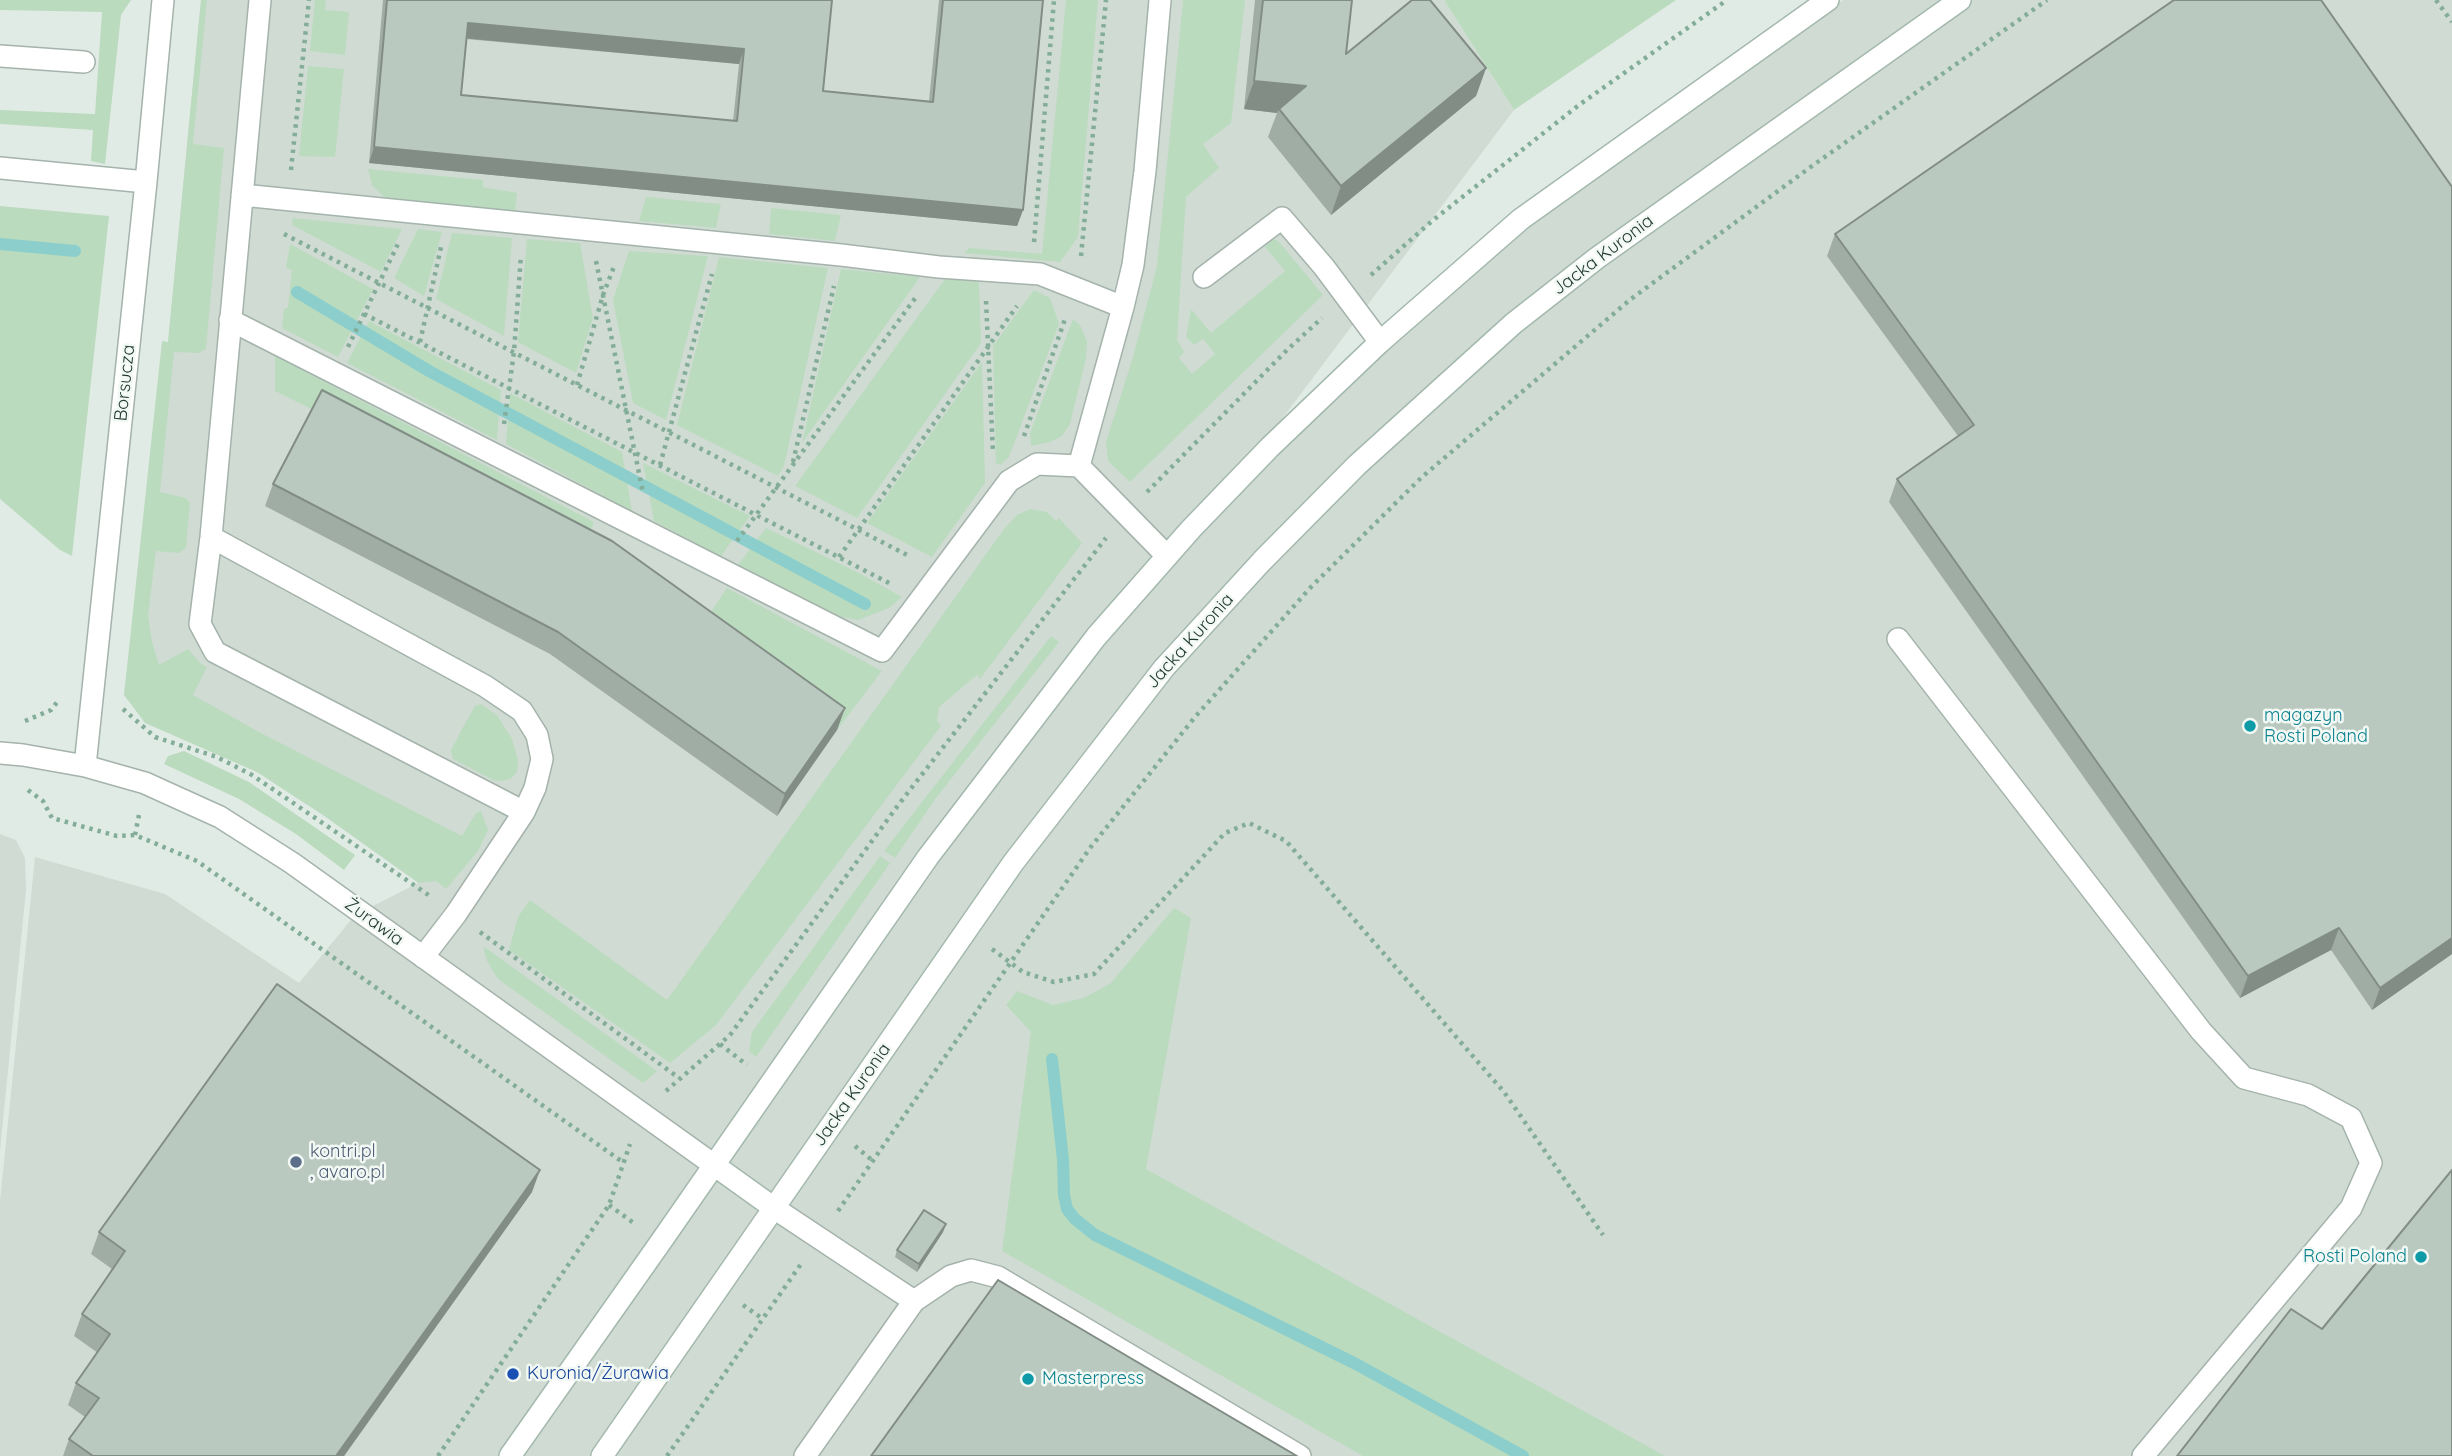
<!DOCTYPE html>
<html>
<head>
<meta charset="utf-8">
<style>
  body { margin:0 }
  canvas { display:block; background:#e1ebe5 }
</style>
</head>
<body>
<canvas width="2452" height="1456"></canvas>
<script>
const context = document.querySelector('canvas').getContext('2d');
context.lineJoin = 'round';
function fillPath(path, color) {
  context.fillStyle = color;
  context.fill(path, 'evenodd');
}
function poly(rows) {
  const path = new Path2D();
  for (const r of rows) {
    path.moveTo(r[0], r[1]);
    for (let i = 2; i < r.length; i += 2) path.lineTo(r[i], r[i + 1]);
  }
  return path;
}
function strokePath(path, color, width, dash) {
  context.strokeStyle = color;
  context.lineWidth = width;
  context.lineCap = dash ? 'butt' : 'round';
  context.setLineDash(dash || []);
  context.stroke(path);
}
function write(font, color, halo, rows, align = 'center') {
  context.font = font + ' Quicksand,sans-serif';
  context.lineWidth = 5;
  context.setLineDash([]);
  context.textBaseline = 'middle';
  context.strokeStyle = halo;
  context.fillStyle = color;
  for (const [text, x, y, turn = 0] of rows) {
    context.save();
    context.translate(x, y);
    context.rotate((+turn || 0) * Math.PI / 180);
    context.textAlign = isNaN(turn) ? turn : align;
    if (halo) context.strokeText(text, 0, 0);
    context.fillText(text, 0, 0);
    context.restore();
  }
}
const built = poly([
  [201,0,1444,0,1514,110,1182,552,1276,452,1373,361,1527,225,1843,0,2452,0,2452,1456,0,1456,0,1201,35,857,165,894,299,983,355,915,418,883,323,815,257,772,147,723,124,695,168,342],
  [0,834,16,840,25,858,26,890,0,1151]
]);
const green = poly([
  [0,0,131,0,121,15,105,164,91,161,93,130,0,124,0,110,95,114,102,12,0,10],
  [201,0,207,0,193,144,224,148,206,349,199,353,174,352,160,492,186,498,190,503,186,548,179,553,156,551,148,616,152,642,159,665,188,649,200,663,207,667,193,695,259,732,462,836,476,813,481,811,488,830,478,851,446,889,436,881,419,883,323,815,257,772,145,723,124,695,162,341,168,342],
  [315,0,326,0,325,10,349,12,345,55,310,51],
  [1066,0,1098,0,1078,237,1060,262,964,253,969,248,1042,254],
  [1183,0,1245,0,1231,123,1203,144,1219,168,1186,197,1177,340,1184,352,1179,358,1192,374,1215,354,1203,339,1194,345,1186,337,1191,309,1211,333,1285,271,1265,247,1272,240,1277,240,1280,243,1323,295,1130,482,1108,461,1106,442,1133,357,1157,266],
  [1444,0,1676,0,1514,110],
  [308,66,344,69,335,157,299,156],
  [368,169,483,180,483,187,517,193,515,212,384,197,372,185],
  [646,197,721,204,716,228,639,221],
  [0,206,109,216,72,556,60,550,0,499],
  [771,208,841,215,835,241,769,234],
  [293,218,402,229,381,272,292,225],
  [418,229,442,232,424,296,394,278],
  [452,233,512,238,504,336,436,299],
  [527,239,580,243,593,318,576,373,518,342],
  [290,244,373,289,338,357,282,328,284,309,288,307,292,270,286,268],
  [629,251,708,256,666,420,633,403,613,300],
  [719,257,828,268,784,466,778,476,677,425],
  [841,269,920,277,802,443],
  [945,279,979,282,981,343,857,518,795,486],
  [1034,290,1050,298,1059,324,1009,457,1000,465,996,463,993,346],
  [1073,319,1080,325,1087,341,1086,358,1070,424,1062,436,1050,442,1031,446,1030,433],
  [369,321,501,390,497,440,347,363],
  [275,356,594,522,584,544,275,391],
  [982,362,985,483,932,557,867,523],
  [510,393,622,452,632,511,506,444],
  [643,463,750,516,721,556,654,521],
  [1030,509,1047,512,1056,521,1059,518,1082,543,980,679,977,675,939,707,937,721,941,726,716,1025,670,1063,509,950,518,917,530,900,667,1000,1004,529,1017,515],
  [766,528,859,573,902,597,889,608,858,620,841,617,738,565],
  [727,588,882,671,837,730,703,624],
  [1051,636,1059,642,936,798,895,858,884,851],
  [481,704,497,715,512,739,518,760,517,772,510,779,502,781,493,780,453,759,451,750,462,729,475,706],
  [184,751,249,782,355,855,344,870,296,834,239,799,164,764,168,756],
  [880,856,890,863,756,1057,749,1051,752,1032],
  [1174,908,1191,918,1146,1169,1665,1456,1363,1456,1002,1251,1031,1032,1006,1005,1017,991,1053,1005,1084,998,1111,983],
  [483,946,657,1071,643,1083,498,979,487,961]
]);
const stream = poly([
  [0,244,75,251],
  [297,292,429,371,865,604],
  [1052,1059,1063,1160,1064,1195,1067,1209,1075,1219,1095,1235,1356,1364,1523,1456]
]);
const path = poly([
  [2436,0,2452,22],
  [291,170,309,0],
  [284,234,911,557],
  [1034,242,1054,0],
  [1081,256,1106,0],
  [596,261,643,493],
  [1371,275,1432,221,1579,105,1727,0],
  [986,301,993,453],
  [364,314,893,585],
  [420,342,441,247],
  [348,347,398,244],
  [577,385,603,295,615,264],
  [504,424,514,352,521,255],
  [1024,436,1065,319],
  [793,462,834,286],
  [660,465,712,274],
  [1147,492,1287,350,1322,318],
  [737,541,916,297],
  [839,557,1017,306],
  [123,709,155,737,217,757,252,775,430,896],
  [25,721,51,710,58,701],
  [28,790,43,801,52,818,117,836,135,835,197,861,624,1163],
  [135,835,139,815],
  [480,932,679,1078],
  [992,949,1023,972,1054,982,1094,974,1225,833,1249,823,1286,841,1504,1092,1603,1235],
  [720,1044,747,1065],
  [666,1091,730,1035,899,804,1106,538],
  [855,1146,873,1161],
  [609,1205,635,1224],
  [838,1211,1090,848,1195,717,1311,587,1422,477,1631,299,1812,166,2047,0],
  [743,1305,763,1319],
  [438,1456,609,1205,630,1144],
  [667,1456,801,1264]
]);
const service = poly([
  [260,0,211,537,200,624,215,652,524,812],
  [242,195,841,255,939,267,1040,274,1123,307,1133,265,1145,171,1160,0],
  [1204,277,1282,218,1324,267,1380,342],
  [1123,307,1079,466,1167,556],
  [230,320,882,651,1009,481,1037,464,1079,466],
  [211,537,485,686,522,711,537,735,542,759,535,788,524,812,456,914,423,957],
  [1898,639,2201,1031,2244,1078,2308,1095,2351,1118,2371,1163,2351,1208,2143,1456],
  [774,1208,914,1301,805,1456],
  [914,1301,951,1276,971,1270,998,1277,1300,1456]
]);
const minor = poly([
  [0,56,84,62],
  [0,168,146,182],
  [0,753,23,755,85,766,145,783,220,817,292,863,714,1165],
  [85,766,146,182,163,0]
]);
const secondary = poly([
  [714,1165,774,1208],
  [510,1456,660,1243,928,857,1096,637,1191,529,1270,447,1380,342,1521,219,1828,0],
  [602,1456,1013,863,1164,668,1262,561,1357,465,1514,323,1597,258,1960,0]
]);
const wall = poly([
  [383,0,832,0,823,91,929,101,939,0,1043,0,1023,210,1017,226,369,163],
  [466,39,739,64,733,121,461,95],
  [1255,0,1352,0,1346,54,1486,68,1476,96,1331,215,1268,137,1277,113,1244,109],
  [2452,187,2452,954,2372,1010,2331,950,2240,998,1889,502,1897,479,1958,436,1827,256,1835,234],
  [273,484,845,708,837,730,777,816,550,654,265,506],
  [532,1192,344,1456,63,1456,69,1439,85,1417,68,1405,76,1383,98,1353,74,1336,82,1314,112,1269,91,1254,99,1232],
  [946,1224,943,1232,917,1272,895,1257,897,1250]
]);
const shadedWall = poly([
  [468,23,744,49,739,64,462,38],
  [1486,68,1476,96,1331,215,1341,186],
  [1254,81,1306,86,1279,109,1277,113,1244,109],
  [374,147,1023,210,1017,226,369,163],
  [845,708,837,730,777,816,785,794],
  [2339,928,2331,950,2240,998,2248,976],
  [2452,938,2452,954,2372,1010,2380,988],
  [540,1170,532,1192,344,1456,336,1456],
  [946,1224,943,1232,917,1272,919,1264]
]);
const building = poly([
  [387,0,832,0,823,91,933,102,943,0,1043,0,1023,210,374,147,387,0],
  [468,23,744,49,737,121,461,95,468,23],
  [1263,0,1352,0,1346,54,1412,0,1430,0,1486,68,1341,186,1279,109,1306,86,1254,81,1263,0],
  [2174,0,2321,0,2452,187,2452,938,2380,988,2339,928,2248,976,1897,479,1974,425,1835,234,2174,0],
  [322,390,612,541,845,708,785,794,558,632,273,484,322,390],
  [277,984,540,1170,336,1456,93,1456,69,1439,99,1398,76,1383,110,1334,82,1314,125,1251,99,1232,277,984],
  [2452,1170,2452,1456,2177,1456,2291,1309,2322,1329,2452,1170],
  [924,1210,946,1224,919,1264,897,1250,924,1210],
  [998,1280,1297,1456,871,1456,998,1280]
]);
const markers = [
  [2250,726,7,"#0f9aa8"],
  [296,1162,7,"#5c6f8a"],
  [2421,1257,7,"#0f9aa8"],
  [513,1374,7,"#1a4fb4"],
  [1028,1379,7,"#0f9aa8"]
];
const streetNames = [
  ["Jacka Kuronia",1603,255,-37],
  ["Borsucza",125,383,-84],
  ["Jacka Kuronia",1190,641,-48],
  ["Żurawia",374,922,36],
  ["Jacka Kuronia",852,1095,-55]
];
const cultureNames = [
  ["magazyn",2264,716],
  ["Rosti Poland",2264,737],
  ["Rosti Poland",2407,1257,"right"],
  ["Masterpress",1042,1379]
];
const serviceNames = [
  ["kontri.pl",310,1152],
  [", avaro.pl",310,1173]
];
const transitNames = [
  ["Kuronia/Żurawia",527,1374]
];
fillPath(built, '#d0dbd4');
fillPath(green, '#bbdbbe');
strokePath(stream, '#8ccecc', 12);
strokePath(service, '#a4b3ab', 24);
strokePath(minor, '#a4b3ab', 24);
strokePath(secondary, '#a3b9ae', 24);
strokePath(path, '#83ad99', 4.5, [3.5, 5]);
strokePath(service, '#fff', 21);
strokePath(minor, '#fff', 21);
strokePath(secondary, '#fff', 21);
fillPath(wall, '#a0ada5');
fillPath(shadedWall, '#828d86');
fillPath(building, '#bac9c0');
strokePath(building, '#828d86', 2);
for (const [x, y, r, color] of markers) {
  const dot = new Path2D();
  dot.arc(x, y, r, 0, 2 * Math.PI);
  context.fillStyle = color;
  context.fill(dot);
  strokePath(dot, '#f2f8f4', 2.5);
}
write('18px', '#233b30', '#f2f8f4', streetNames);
write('18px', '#0d838f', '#f2f8f4', cultureNames, 'left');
write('18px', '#4e5e75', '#f2f8f4', serviceNames, 'left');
write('18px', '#164399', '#f2f8f4', transitNames, 'left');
</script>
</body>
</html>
